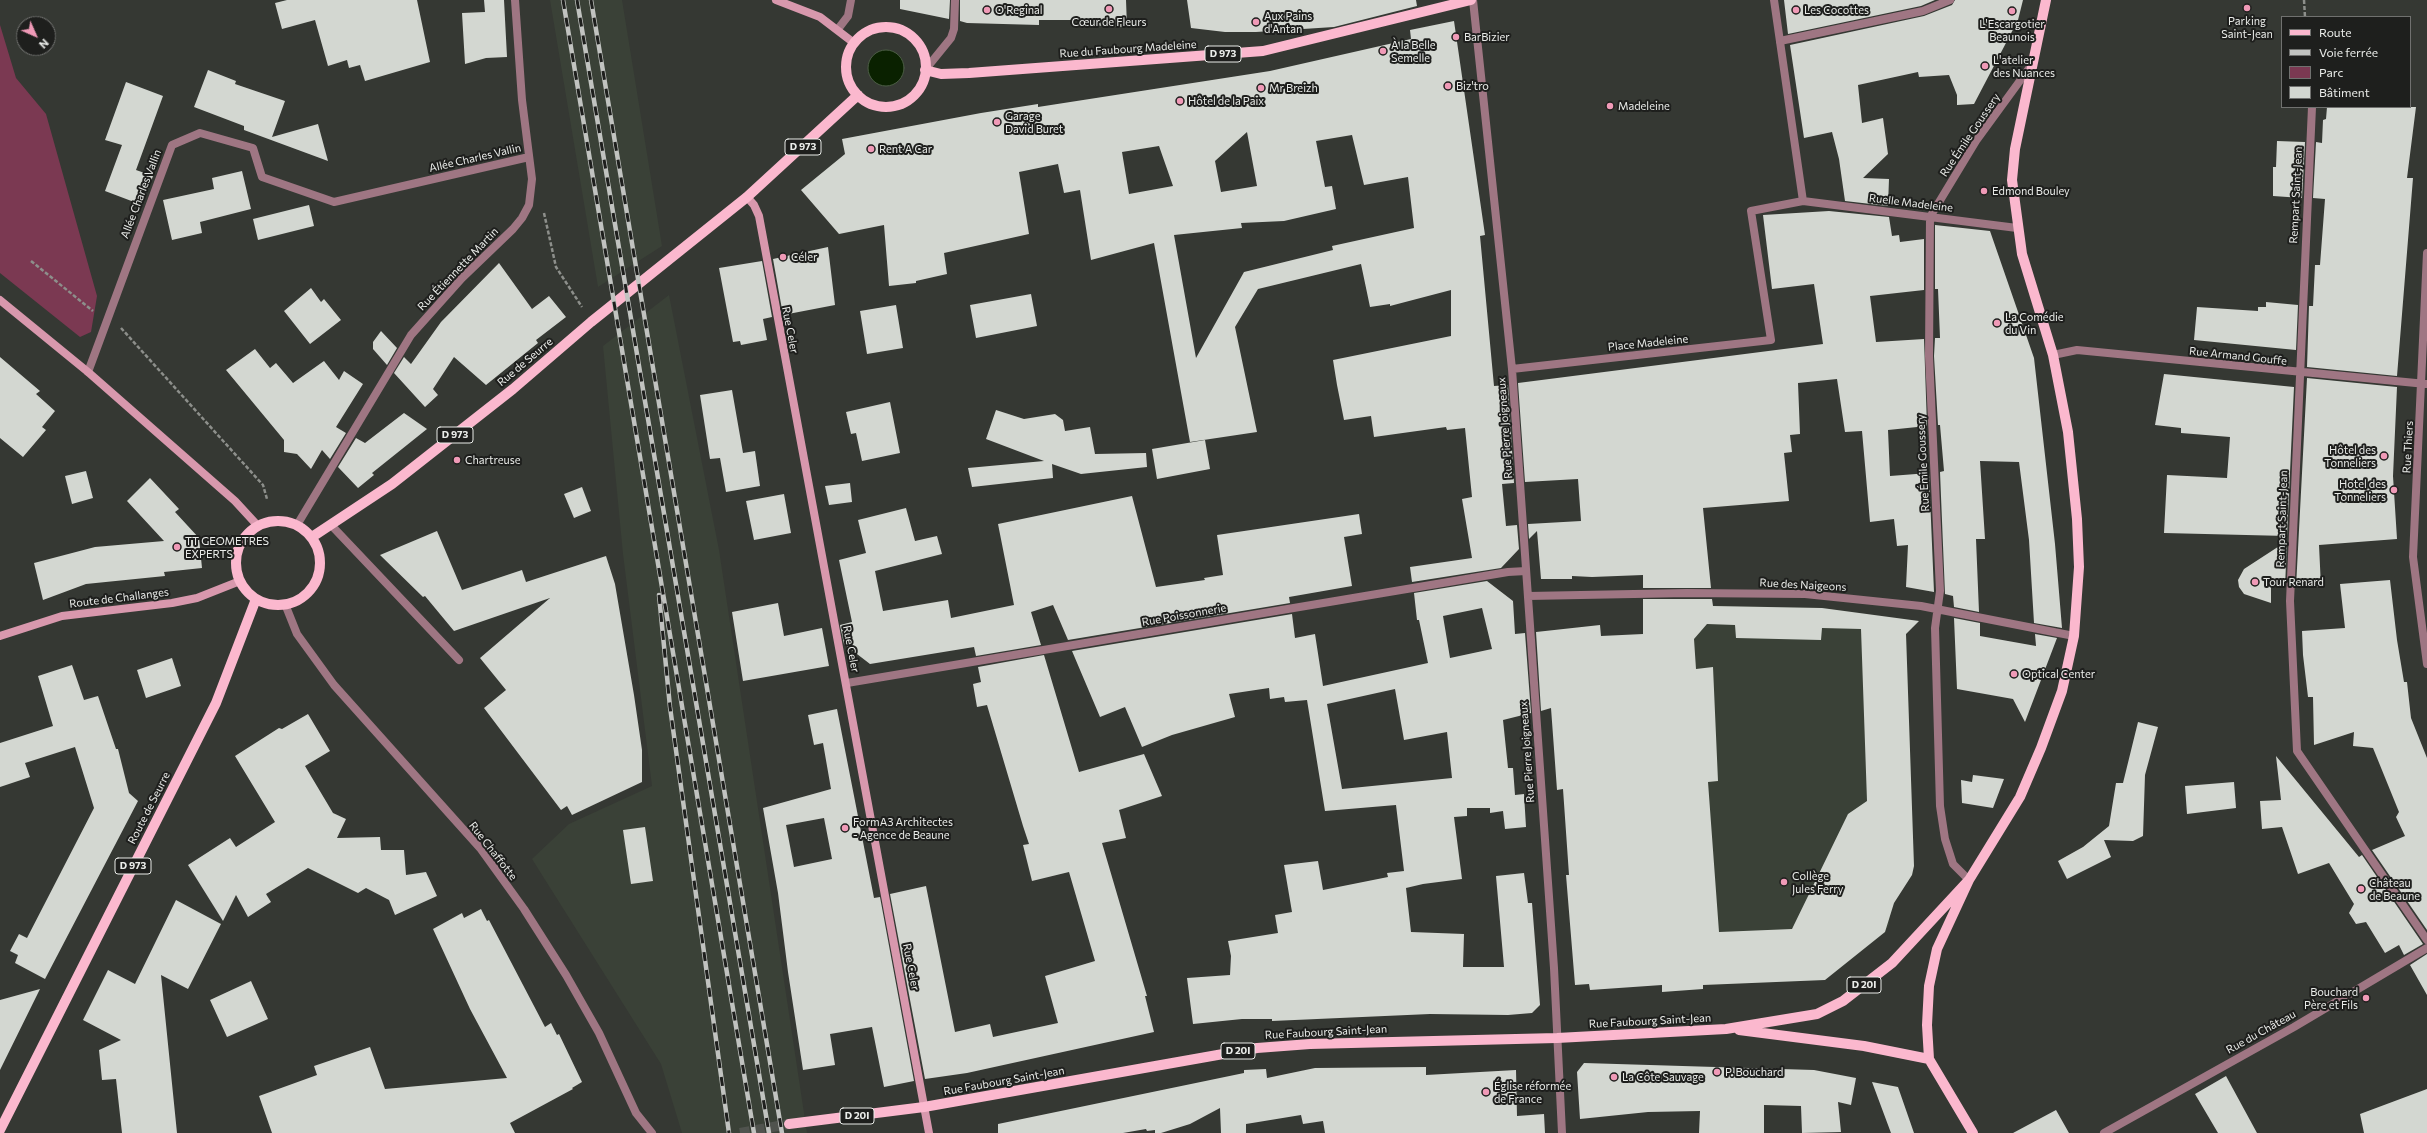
<!DOCTYPE html>
<html>
<head>
<meta charset="utf-8">
<style>
  body { margin:0 }
  #map { position:relative; width:2427px; height:1133px; overflow:hidden; background:#353833; font-family:Commissioner,sans-serif }
  canvas { display:block }
  .legend { position:absolute; left:2281px; top:16px; width:130px; height:92px; box-sizing:border-box; background:#1e1f1d; border:1px solid #70716f; margin:0; padding:5px 7px; list-style:none; font-size:12px; color:#eaece9 }
  .legend li { display:flex; align-items:center; gap:8px; height:20px }
  .legend b { width:20px; border:1px solid #70716f }
  .north { position:absolute; left:16px; top:16px; width:40px; height:40px; box-sizing:border-box; background:#1e1f1d; border:1px solid #70716f; border-radius:50%; rotate:135deg; font-size:11px; font-weight:700; line-height:16px; text-align:center; color:#eaece9 }
  .north::after { content:''; display:block; margin:auto; width:14px; height:18px; background:#f09ab7; clip-path:polygon(50% 0,100% 100%,50% 72%,0 100%) }
</style>
</head>
<body>
<div id="map">
<canvas width="2427" height="1133"></canvas>
<ul class="legend">
<li><b style="height:5px;background:#fbb8ce"></b>Route</li>
<li><b style="height:5px;background:#c1c3c0"></b>Voie ferrée</li>
<li><b style="height:11px;background:#7b3952"></b>Parc</li>
<li><b style="height:11px;background:#d3d7d1"></b>Bâtiment</li>
</ul>
<div class="north">N</div>
</div>
<script>
const context = document.querySelector('canvas').getContext('2d');
context.lineJoin = 'round';
function fillPath(path, color) {
  context.fillStyle = color;
  context.fill(path, 'evenodd');
}
function poly(rows) {
  const path = new Path2D();
  for (const r of rows) {
    if (r.length === 3) {
      path.moveTo(r[0] + r[2], r[1]);
      path.arc(r[0], r[1], r[2], 0, 2 * Math.PI);
      continue;
    }
    path.moveTo(r[0], r[1]);
    for (let i = 2; i < r.length; i += 2) path.lineTo(r[i], r[i + 1]);
  }
  return path;
}
function strokePath(path, color, width, dash) {
  context.strokeStyle = color;
  context.lineWidth = width;
  context.lineCap = dash ? 'butt' : 'round';
  context.setLineDash(dash || []);
  context.stroke(path);
}
function write(font, color, halo, rows, align = 'center') {
  context.font = font + ' Commissioner,sans-serif';
  context.lineWidth = 4;
  context.setLineDash([]);
  context.textBaseline = 'middle';
  context.strokeStyle = halo;
  context.fillStyle = color;
  for (const [text, x, y, turn = 0] of rows) {
    context.save();
    context.translate(x, y);
    context.rotate((+turn || 0) * Math.PI / 180);
    context.textAlign = isNaN(turn) ? turn : align;
    if (halo) context.strokeText(text, 0, 0);
    context.fillText(text, 0, 0);
    context.restore();
  }
}
const built = poly([
  [550,0,622,0,662,246,598,287],
  [669,295,719,550,807,1133,682,1133,661,1064,532,859,569,824,652,786,623,554,603,346],
  [1693,605,1822,608,1909,621,1906,632,1914,866,1912,875,1900,890,1890,912,1889,925,1885,932,1825,980,1703,985,1703,989,1662,992,1662,950]
]);
const green = poly([
  [0,25,16,78,46,114,97,296,91,332,80,337,0,273]
]);
const water = poly([
  [886,68,18]
]);
const building = poly([
  [287,0,417,0,430,62,365,81,360,65,349,68,347,60,328,66,315,20,282,29,275,3],
  [484,0,504,0,507,57,486,58,465,64,462,13,485,12],
  [900,0,950,0,949,19,900,9],
  [960,0,1126,0,1127,27,1086,25,1086,20,1039,20,1039,25,967,23,960,21],
  [1187,0,1416,0,1417,6,1334,27,1256,32,1225,32,1191,28],
  [1784,0,1935,0,1921,6,1788,34],
  [1955,0,2023,0,2018,20,1974,104,1957,105,1957,95,1949,75,1919,77,1918,72,1858,85,1862,123,1883,118,1888,154,1863,178,1889,179,1888,206,1845,201,1839,159,1832,132,1804,138,1790,45,1924,16,1952,5],
  [1454,21,1485,235,1480,236,1494,386,1508,385,1514,483,1502,484,1506,526,1517,525,1519,549,1501,568,1412,582,1410,567,1472,558,1462,499,1472,497,1465,428,1447,430,1446,427,1374,437,1371,416,1344,420,1337,385,1333,360,1451,336,1451,290,1390,306,1390,304,1370,307,1361,264,1258,289,1235,327,1257,432,1190,442,1154,243,1091,260,1080,190,1064,193,1058,164,1019,172,1029,234,944,253,947,274,916,281,916,283,889,286,884,225,839,234,801,190,845,154,842,139,981,113,1038,104,1038,107,1270,71,1411,39,1410,30],
  [1247,132,1257,186,1221,192,1215,161],
  [1352,135,1364,185,1408,177,1414,228,1332,246,1333,250,1244,272,1196,358,1174,235,1242,228,1241,223,1284,221,1336,209,1332,186,1325,187,1316,141],
  [1159,146,1173,186,1129,194,1122,152],
  [208,70,236,81,235,84,285,101,272,137,318,124,328,161,244,130,244,126,194,107],
  [126,82,163,96,136,170,153,176,142,205,105,191,122,145,105,140],
  [2327,107,2416,107,2407,178,2413,178,2397,376,2307,367,2309,306,2313,306,2315,265,2320,265,2325,199,2313,198,2316,142,2322,143,2323,120,2326,119],
  [2277,141,2305,142,2302,198,2273,196,2273,167,2276,167],
  [242,171,251,209,200,222,202,233,172,240,163,200,214,189,212,178],
  [309,205,314,226,258,240,253,219],
  [1829,211,1889,217,1892,236,1899,235,1900,242,1924,239,1924,290,1870,296,1876,342,1924,339,1927,426,1888,430,1890,476,1929,473,1934,592,1906,587,1908,545,1897,546,1894,519,1870,522,1862,431,1845,432,1837,379,1798,383,1800,434,1790,435,1792,452,1784,453,1789,501,1703,508,1711,588,1643,588,1643,575,1592,577,1572,576,1572,579,1541,579,1537,531,1529,539,1528,524,1581,521,1578,479,1525,482,1518,383,1823,344,1814,284,1772,289,1763,215],
  [1935,225,1990,231,2034,358,2055,544,2062,628,2034,623,2029,540,2019,462,1980,461,1985,539,1976,539,1979,612,1954,607,1953,596,1945,594,1940,472,1944,471,1940,425,1938,425,1934,356,1935,338,1940,338,1938,289,1935,289],
  [828,247,835,305,783,315,773,259],
  [762,261,772,317,763,319,767,340,741,345,740,341,733,342,719,268],
  [499,263,532,309,549,296,566,317,536,340,538,343,486,385,454,357,433,389,438,395,425,407,394,373,404,357,411,364,441,322],
  [311,288,321,302,324,299,341,320,310,344,284,311],
  [1031,294,1037,326,976,338,970,305],
  [2266,302,2298,305,2296,350,2194,340,2197,307,2258,311,2258,307,2266,307],
  [896,305,903,348,867,354,860,311],
  [381,331,397,348,387,365,373,349,373,342],
  [255,349,270,368,276,363,293,383,324,361,339,380,344,371,363,384,336,427,346,433,330,459,322,450,311,469,297,454,284,452,284,440,226,370],
  [0,357,40,391,36,394,55,411,42,427,46,430,23,457,0,438],
  [2164,374,2294,387,2287,536,2164,533,2167,475,2227,478,2230,437,2181,433,2181,428,2155,425],
  [2307,378,2397,387,2393,476,2397,539,2319,545,2321,587,2296,587],
  [732,390,743,453,755,451,760,486,726,492,720,458,710,459,700,395],
  [890,402,900,453,862,461,856,433,851,434,846,412],
  [996,410,1024,419,1055,414,1063,420,1065,431,1090,427,1095,454,1146,453,1147,467,1081,474,1052,464,1053,478,972,487,968,468,1044,461,986,439],
  [404,413,427,429,372,473,374,475,358,488,338,467,356,438,365,443],
  [1205,440,1210,469,1157,479,1152,449],
  [86,471,93,498,72,504,65,476],
  [150,478,179,509,175,512,199,538,202,568,164,572,165,576,86,584,43,600,34,563,95,547,164,541,127,501],
  [850,483,852,502,829,505,825,486],
  [582,487,591,511,574,518,564,494],
  [784,494,791,533,754,540,746,501],
  [1132,496,1156,587,1205,580,1204,578,1223,575,1217,535,1359,514,1362,534,1344,537,1352,586,1289,597,1290,603,1068,640,1053,605,1031,612,1041,645,976,656,974,647,870,664,844,644,840,625,852,622,839,560,866,553,858,520,906,508,915,541,937,536,942,554,875,571,883,611,948,600,951,618,1014,605,998,524],
  [437,531,462,590,522,570,526,582,606,556,615,584,634,695,642,750,642,782,572,815,567,806,561,810,484,708,506,690,480,658,550,598,454,631,425,596,423,597,380,555],
  [2287,541,2285,587,2271,587,2271,603,2244,594,2239,587,2238,580,2244,569],
  [2390,580,2397,640,2404,682,2407,682,2411,718,2427,758,2427,930,2372,850,2405,836,2396,817,2399,812,2373,748,2353,746,2354,732,2314,745,2313,697,2308,697,2303,655,2302,631,2345,628,2340,584],
  [1487,581,1513,601,1515,634,1525,633,1531,713,1503,720,1508,768,1513,768,1515,795,1524,794,1526,827,1505,829,1503,811,1490,813,1490,808,1467,808,1467,816,1454,817,1462,879,1423,884,1406,888,1411,932,1464,934,1463,967,1504,967,1496,876,1524,873,1528,903,1532,903,1540,1005,1532,1013,1508,1015,1430,1014,1272,1021,1272,1019,1242,1019,1193,1024,1187,978,1230,975,1231,956,1228,941,1278,933,1275,915,1292,912,1284,865,1318,861,1323,890,1388,877,1387,873,1404,871,1396,805,1325,811,1307,700,1285,702,1284,697,1270,699,1269,688,1229,694,1235,717,1172,735,1142,747,1125,707,1100,717,1072,651,1292,614,1295,638,1315,634,1323,686,1428,663,1419,620,1417,620,1414,593],
  [1482,608,1492,649,1450,658,1443,616],
  [1395,689,1404,740,1447,732,1452,778,1342,789,1327,704],
  [1643,599,1712,599,1713,606,1822,608,1919,621,1906,634,1914,866,1912,875,1894,903,1885,932,1825,980,1703,985,1703,989,1662,992,1662,985,1590,990,1589,984,1575,985,1566,875,1569,875,1563,789,1557,790,1551,708,1541,711,1536,632,1600,625,1601,636,1643,634],
  [1707,624,1735,625,1736,638,1821,640,1822,628,1861,629,1867,801,1848,814,1792,929,1719,932,1708,782,1718,781,1713,667,1696,669,1694,639],
  [778,603,784,636,822,628,829,666,743,681,732,612],
  [1954,618,1980,623,1980,636,2036,646,2035,634,2057,638,2025,722,2013,699,1957,689],
  [1044,655,1079,772,1144,754,1162,796,1119,810,1126,838,1102,843,1147,996,1145,996,1154,1032,967,1073,925,1079,890,894,926,886,955,1032,990,1024,993,1037,1058,1023,1045,976,1095,961,1069,872,1032,881,1023,845,1029,844,1023,826,987,705,977,707,973,684,981,682,978,667],
  [172,658,181,686,146,698,137,670],
  [72,665,84,700,98,696,116,749,118,749,129,793,138,801,45,979,15,963,18,955,10,951,19,934,27,938,94,808,75,747,25,763,30,777,0,787,0,743,53,726,38,676],
  [837,709,874,898,880,897,914,1081,884,1087,872,1027,830,1034,835,1065,803,1070,788,972,778,893,763,808,831,789,823,743,814,745,808,715],
  [824,818,832,859,794,867,786,825],
  [308,714,330,751,305,766,333,813,346,819,337,838,380,837,381,850,404,850,406,875,426,872,437,896,395,915,389,900,366,888,358,893,308,868,266,894,271,902,248,917,236,895,223,921,188,865,230,838,236,847,275,822,235,756,279,728,282,729],
  [2138,722,2158,727,2145,775,2143,836,2133,841,2104,840,2111,857,2067,879,2058,861,2083,847,2109,826,2116,783,2123,783],
  [2276,756,2359,857,2362,855,2423,944,2404,955,2399,945,2385,953,2366,922,2356,924,2349,913,2354,904,2329,863,2298,874,2282,827,2262,829,2260,801,2281,800],
  [1973,775,2004,779,1993,808,1962,803,1961,780,1972,782],
  [2234,782,2236,808,2187,814,2185,786],
  [645,827,653,881,631,884,623,830],
  [176,900,221,924,188,989,161,975,177,1133,122,1133,116,1079,102,1080,99,1050,121,1040,83,1020,108,970,135,984],
  [481,909,487,921,489,920,545,1027,551,1023,557,1035,559,1034,582,1082,572,1088,573,1089,510,1123,515,1133,272,1133,259,1096,317,1075,314,1066,370,1047,385,1089,507,1078,470,1009,433,929,462,913,464,918],
  [2427,954,2427,995,2410,965],
  [251,981,268,1019,227,1037,210,1000],
  [40,989,0,1070,0,1000],
  [1584,1063,1814,1070,1856,1078,1851,1105,1838,1102,1841,1132,1802,1133,1801,1106,1764,1105,1764,1133,1699,1133,1700,1111,1648,1112,1580,1119,1577,1072],
  [1426,1067,1426,1075,1516,1070,1517,1116,1544,1114,1545,1133,1325,1133,1323,1121,1303,1124,1301,1115,1246,1124,1246,1133,1221,1133,1220,1108,1190,1124,1161,1133,1155,1133,1155,1130,1147,1131,1146,1129,1123,1133,998,1133,998,1124,1244,1073,1244,1070,1266,1069,1267,1078,1315,1068],
  [2226,1076,2257,1133,2218,1133,2195,1094],
  [1872,1082,1898,1087,1914,1133,1891,1133],
  [2427,1089,2427,1133,2364,1133,2360,1114],
  [2056,1110,2069,1133,2013,1133]
]);
const primaryTunnel = poly([
  [740,1133,789,1124]
]);
const path = poly([
  [2304,0,2305,17],
  [544,213,556,267,582,307],
  [31,261,93,311],
  [121,328,263,485,267,499]
]);
const lane = poly([
  [838,29,848,16,851,0],
  [1780,41,1923,11,1950,0],
  [331,525,459,660]
]);
const street = poly([
  [1473,0,1512,369,1554,968,1562,1133],
  [1774,0,1803,201],
  [925,70,951,38,954,29,955,0],
  [2312,107,2290,601,2297,751,2427,940],
  [2427,253,2413,557,2427,664],
  [2053,355,2077,350,2426,384],
  [1512,369,1771,340,1751,211,1803,201,2017,228],
  [88,372,172,145,200,133,253,148,262,177,334,202,529,157],
  [297,525,411,335,462,278,513,229,522,218,529,205,532,179,522,100,515,0],
  [1528,596,1687,593,1805,594,1921,606,2074,636],
  [285,604,297,634,334,685,480,848,524,909,566,975,599,1033,636,1113,652,1133],
  [847,683,1508,572,1526,571],
  [1969,880,1953,864,1945,839,1940,806,1935,628,1940,591,1929,356,1930,217,1976,141,2030,67],
  [2104,1133,2294,1027,2427,948]
]);
const secondary = poly([
  [776,0,820,17,854,43],
  [747,197,754,205,759,216,929,1133],
  [0,300,88,372,235,501,258,526],
  [0,636,62,616,172,603,197,598,240,581]
]);
const primary = poly([
  [886,67,40],
  [925,70,941,74,969,73,1263,51,1471,0],
  [278,563,42],
  [312,537,392,484,513,389,591,322,747,197,858,95],
  [1739,1030,1864,1046,1929,1059],
  [1929,1059,1927,1025,1929,986,1937,949,1969,880,2020,797,2041,748,2062,691,2074,636,2079,567,2077,519,2068,432,2053,355,2022,254,2012,180,2015,149,2046,0],
  [1929,1059,1973,1133],
  [789,1124,924,1107,1257,1048,1310,1044,1557,1038,1726,1029,1817,1014,1843,1001,1892,963,1969,880],
  [0,1130,216,703,256,599]
]);
const rail = poly([
  [563,0,754,1133],
  [577,0,769,1133],
  [591,0,782,1133],
  [659,595,670,707,729,1133]
]);
const markers = [
  [2247,8,4,"#f09ab7"],
  [1109,9,4,"#f09ab7"],
  [987,10,4,"#f09ab7"],
  [1796,10,4,"#f09ab7"],
  [2012,11,4,"#f09ab7"],
  [1256,22,4,"#f09ab7"],
  [1456,37,4,"#f09ab7"],
  [1383,51,4,"#f09ab7"],
  [1985,66,4,"#f09ab7"],
  [1448,86,4,"#f09ab7"],
  [1261,88,4,"#f09ab7"],
  [1180,101,4,"#f09ab7"],
  [1610,106,4,"#f09ab7"],
  [997,122,4,"#f09ab7"],
  [871,149,4,"#f09ab7"],
  [1984,191,4,"#f09ab7"],
  [783,257,4,"#f09ab7"],
  [1997,323,4,"#f09ab7"],
  [2384,456,4,"#f09ab7"],
  [457,460,4,"#f09ab7"],
  [2394,490,4,"#f09ab7"],
  [177,547,4,"#f09ab7"],
  [2255,582,4,"#f09ab7"],
  [2014,674,4,"#f09ab7"],
  [845,828,4,"#f09ab7"],
  [1784,882,4,"#f09ab7"],
  [2361,889,4,"#f09ab7"],
  [2366,998,4,"#f09ab7"],
  [1717,1072,4,"#f09ab7"],
  [1614,1077,4,"#f09ab7"],
  [1486,1092,4,"#f09ab7"]
];
const shields = [
  [1223,54,36],
  [803,147,36],
  [455,435,36],
  [133,866,36],
  [1864,985,34],
  [1238,1051,34],
  [857,1116,34]
];
const shieldNames = [
  ["D 973",1223,54],
  ["D 973",803,147],
  ["D 973",455,435],
  ["D 973",133,866],
  ["D 20I",1864,985],
  ["D 20I",1238,1051],
  ["D 20I",857,1116]
];
const poiNames = [
  ["O'Reginal",995,10],
  ["Les Cocottes",1804,10],
  ["Aux Pains",1264,16],
  ["d'Antan",1264,29],
  ["Parking",2247,21,"center"],
  ["Saint-Jean",2247,34,"center"],
  ["Cœur de Fleurs",1109,22,"center"],
  ["L'Escargotier",2012,24,"center"],
  ["Beaunois",2012,37,"center"],
  ["BarBizier",1464,37],
  ["À la Belle",1391,45],
  ["Semelle",1391,58],
  ["L'atelier",1993,60],
  ["des Nuances",1993,73],
  ["Biz'tro",1456,86],
  ["Mr Breizh",1269,88],
  ["Hôtel de la Paix",1188,101],
  ["Madeleine",1618,106],
  ["Garage",1005,116],
  ["David Buret",1005,129],
  ["Rent A Car",879,149],
  ["Edmond Bouley",1992,191],
  ["Céler",791,257],
  ["La Comédie",2005,317],
  ["du Vin",2005,330],
  ["Hôtel des",2376,450,"right"],
  ["Tonneliers",2376,463,"right"],
  ["Chartreuse",465,460],
  ["Hotel des",2386,484,"right"],
  ["Tonneliers",2386,497,"right"],
  ["TT GEOMETRES",185,541],
  ["EXPERTS",185,554],
  ["Tour Renard",2263,582],
  ["Optical Center",2022,674],
  ["FormA3 Architectes",853,822],
  ["- Agence de Beaune",853,835],
  ["Collège",1792,876],
  ["Jules Ferry",1792,889],
  ["Château",2369,883],
  ["de Beaune",2369,896],
  ["Bouchard",2358,992,"right"],
  ["Père et Fils",2358,1005,"right"],
  ["P. Bouchard",1725,1072],
  ["La Côte Sauvage",1622,1077],
  ["Église réformée",1494,1086],
  ["de France",1494,1099]
];
const streetNames = [
  ["Rue du Faubourg Madeleine",1128,49,-4],
  ["Rue Émile Goussery",1970,135,-56],
  ["Allée Charles Vallin",475,158,-13],
  ["Allée Charles Vallin",141,194,-69],
  ["Rempart Saint-Jean",2296,195,-87],
  ["Ruelle Madeleine",1911,203,7],
  ["Rue Étiennette Martin",458,269,-46],
  ["Rue Celer",790,330,79],
  ["Place Madeleine",1648,343,-6],
  ["Rue Armand Gouffe",2238,356,6],
  ["Rue de Seurre",525,362,-40],
  ["Rue Pierre Joigneaux",1505,428,-94],
  ["Rue Thiers",2408,447,-87],
  ["Rue Émile Goussery",1923,463,-93],
  ["Rempart Saint-Jean",2282,519,-88],
  ["Rue des Naigeons",1803,585,3],
  ["Route de Challanges",119,598,-7],
  ["Rue Poissonnerie",1184,615,-10],
  ["Rue Celer",851,649,79],
  ["Rue Pierre Joigneaux",1527,752,-94],
  ["Route de Seurre",149,808,-63],
  ["Rue Chaffotte",493,851,52],
  ["Rue Celer",911,967,79],
  ["Rue Faubourg Saint-Jean",1650,1021,-3],
  ["Rue Faubourg Saint-Jean",1326,1032,-3],
  ["Rue du Château",2261,1032,-29],
  ["Rue Faubourg Saint-Jean",1004,1081,-10]
];
fillPath(built, '#3a4137');
fillPath(green, '#7b3952');
fillPath(water, '#0a2100');
strokePath(water, '#4d5e46', 1);
fillPath(building, '#d3d7d1');
strokePath(primaryTunnel, '#50534e', 10, [10, 5]);
strokePath(path, '#8d8f8b', 2.5, [4, 2]);
strokePath(lane, '#9f7683', 8);
strokePath(street, '#9f7683', 8);
strokePath(secondary, '#d898ad', 8);
strokePath(primary, '#fbb8ce', 10);
strokePath(rail, '#c1c3c0', 4.5);
strokePath(rail, '#1e1f1d', 3, [9]);
for (const [x, y, r, color] of markers) {
  const dot = new Path2D();
  dot.arc(x, y, r, 0, 2 * Math.PI);
  context.fillStyle = color;
  context.fill(dot);
  strokePath(dot, '#1e1f1d', 1.5);
}
for (const [x, y, w] of shields) {
  const box = new Path2D();
  box.roundRect(x - w / 2, y - 8, w, 16, 3);
  context.fillStyle = '#1e1f1d';
  context.fill(box);
  strokePath(box, '#eaece9', 1);
}
write('bold 10px', '#eaece9', null, shieldNames);
write('11px', '#eaece9', '#1e1f1d', poiNames, 'left');
write('11px', '#eaece9', '#1e1f1d', streetNames);
</script>
</body>
</html>
